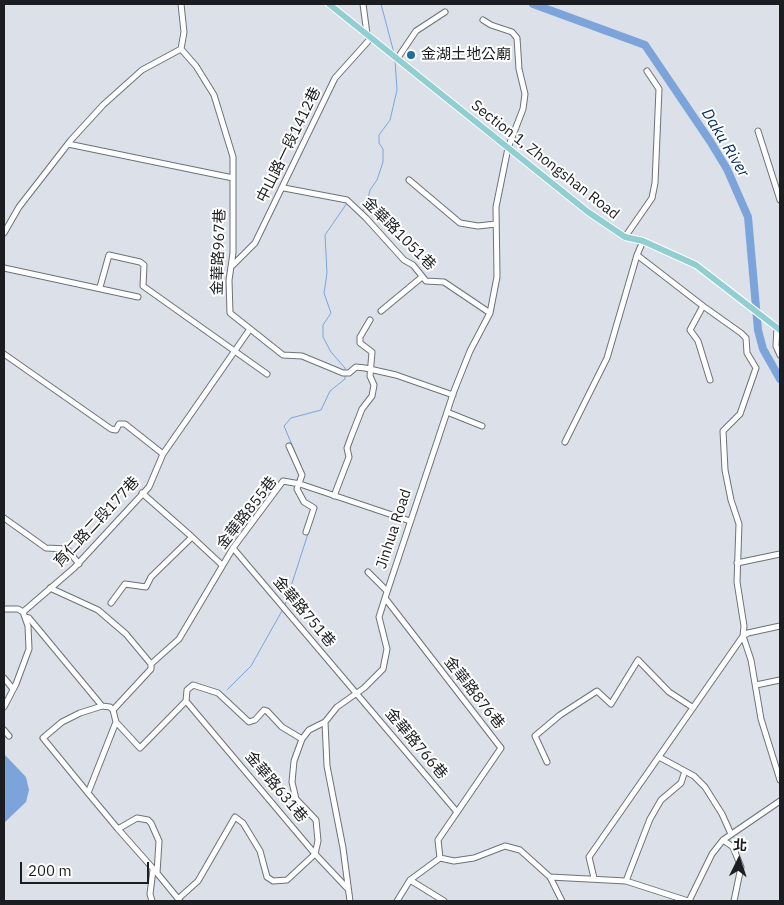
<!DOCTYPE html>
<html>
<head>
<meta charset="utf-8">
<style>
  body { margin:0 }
  #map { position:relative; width:784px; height:905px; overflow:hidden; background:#dbe0e9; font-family:"IBM Plex Sans","Noto Sans TC",sans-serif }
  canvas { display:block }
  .frame { position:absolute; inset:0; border:5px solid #1b1d20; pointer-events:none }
  .north { position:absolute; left:714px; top:835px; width:50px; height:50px; -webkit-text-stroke:4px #fff; paint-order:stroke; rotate:4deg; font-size:14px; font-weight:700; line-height:20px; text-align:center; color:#1b1d20 }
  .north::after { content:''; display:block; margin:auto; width:18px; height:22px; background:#1b1d20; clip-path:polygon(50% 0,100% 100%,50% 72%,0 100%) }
  .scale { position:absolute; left:20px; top:862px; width:129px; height:22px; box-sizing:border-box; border:2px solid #1b1d20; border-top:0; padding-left:6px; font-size:15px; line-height:18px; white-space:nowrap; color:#1b1d20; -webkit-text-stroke:4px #fff; paint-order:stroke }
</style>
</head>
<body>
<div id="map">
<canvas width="784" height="905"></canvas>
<div class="frame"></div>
<div class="north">北</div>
<div class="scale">200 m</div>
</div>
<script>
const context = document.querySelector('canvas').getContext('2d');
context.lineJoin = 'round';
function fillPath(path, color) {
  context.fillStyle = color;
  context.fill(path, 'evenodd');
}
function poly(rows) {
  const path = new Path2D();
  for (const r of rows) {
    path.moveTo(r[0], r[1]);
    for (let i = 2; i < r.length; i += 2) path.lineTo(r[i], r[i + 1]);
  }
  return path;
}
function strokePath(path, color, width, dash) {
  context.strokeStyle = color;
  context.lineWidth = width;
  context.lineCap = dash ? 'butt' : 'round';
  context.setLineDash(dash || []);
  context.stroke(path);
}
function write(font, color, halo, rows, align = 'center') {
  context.font = font + ' "IBM Plex Sans","Noto Sans TC",sans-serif';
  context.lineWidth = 4;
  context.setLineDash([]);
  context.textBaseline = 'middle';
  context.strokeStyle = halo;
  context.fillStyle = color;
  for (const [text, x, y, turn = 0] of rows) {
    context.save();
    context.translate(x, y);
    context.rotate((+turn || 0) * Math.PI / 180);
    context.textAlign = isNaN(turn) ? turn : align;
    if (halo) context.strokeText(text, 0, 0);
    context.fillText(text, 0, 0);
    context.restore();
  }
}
const water = poly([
  [4,754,26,777,29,790,26,802,4,823]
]);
const stream = poly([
  [381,4,394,53],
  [362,212,366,207,370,190,377,180,383,162,383,149,379,143,379,135,390,120,397,90,395,60],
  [345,372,345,368,331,352,323,337,323,325,331,313,324,293,327,273,325,235,347,203,356,212],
  [303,471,284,426,291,418,321,410,330,391,345,379,345,376],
  [285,605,315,512],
  [227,690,251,666,283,609]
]);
const river = poly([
  [533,4,645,45,710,141,727,169,748,217,758,330,763,349,780,379]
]);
const minor = poly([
  [363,4,367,34],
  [181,49,196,66,214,95,233,157,233,253,229,280,230,313,283,355,302,356,343,373,349,373,356,367,365,368,396,375,453,395],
  [397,59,416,31,445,12],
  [758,131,780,200],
  [68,144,233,178],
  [409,180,460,223,478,226,496,224],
  [284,188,347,200,366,218,404,260,413,265,426,281,444,282,490,313],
  [4,233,19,207,71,140,103,105,142,70,181,49,184,32,181,4],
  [625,237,652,198,655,183,659,89,647,71],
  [643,241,637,255,703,306,741,333,746,338,747,353,756,368,740,414,723,431,725,470,731,500,739,524,737,582,744,626,743,636,751,660,761,719,780,780],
  [233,265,255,243,335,78,371,38],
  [4,268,138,297],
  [100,287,109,255,140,262,144,265,143,286,267,374],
  [703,306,690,330,698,341,710,380],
  [381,311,422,277],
  [777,327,776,346,780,355],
  [4,354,111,429,116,430,119,424,125,424,163,454],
  [447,412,482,426],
  [565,442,607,358,637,255],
  [289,446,302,475,297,489,304,502,314,508,306,532],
  [334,496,349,457,347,448,351,437,362,409,372,396,374,385,370,376,372,352,360,343,360,337,370,320],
  [4,518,46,548,67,549,79,564],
  [192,537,222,565],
  [233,548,457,812],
  [737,563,780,554],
  [368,572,387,591],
  [50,588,98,610,126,634,151,664],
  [385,598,501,748,438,840,440,858],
  [111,603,125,584,146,587,151,577,192,537,142,493],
  [4,609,18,609,23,612],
  [25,617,29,618,102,706],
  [151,664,179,639,233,548,283,481,300,484,410,521],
  [4,678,13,689],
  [756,685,780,680],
  [186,701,315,854,348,889],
  [186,701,187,690,193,685,218,693,249,722,255,720,264,710,267,711,282,727,302,739],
  [4,707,16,684,29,649,28,626,23,612,74,568,149,487,163,454,250,329],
  [113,710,151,669,151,664],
  [116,722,140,748,186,701],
  [4,730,9,736],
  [659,757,694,776,705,787,722,814,731,834],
  [547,762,535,736,560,715,597,691,611,704,638,660,669,692,692,707],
  [88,793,116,722,113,710,110,707,102,706,80,713,62,722,43,738,88,793,118,829,137,818,148,820,151,823,159,841,157,873,180,901],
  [118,829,157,873],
  [723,840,733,847,741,867,734,901],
  [550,877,626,881,688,901],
  [594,878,589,857,743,636,748,633,780,626],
  [410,880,444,901],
  [626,881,650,819,661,800,681,783,685,771],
  [178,899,198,881,235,817,243,823,260,851,267,877,273,881,287,880,315,854,318,841,316,820,296,799,292,782,294,761,302,739,309,730,325,722],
  [152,901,150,894,153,870],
  [350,901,343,848,327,766,325,722,337,707,364,688,383,669,387,649,379,617,385,598,454,391,470,351,490,313,497,277,496,207,508,148,523,109,525,94,519,69,517,38,512,32,491,25,483,20],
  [397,901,410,880,440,858,454,861,474,858,505,846,520,850,550,877,562,901],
  [689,901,712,854,723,840,780,801]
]);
const major = poly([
  [329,4,588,212,625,237,643,241,696,265,780,330]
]);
const markers = [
  [411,55,5,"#206d9f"]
];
const poiNames = [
  ["金湖土地公廟",421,55]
];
const streetNames = [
  ["中山路一段1412巷",289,145,-64],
  ["Section 1, Zhongshan Road",545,160,38],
  ["金華路1051巷",399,234,45],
  ["金華路967巷",219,252,-88],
  ["金華路855巷",247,513,-52],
  ["育仁路二段177巷",97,522,-47],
  ["Jinhua Road",394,529,-72],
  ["金華路751巷",304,612,50],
  ["金華路876巷",474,693,52],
  ["金華路766巷",416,744,50],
  ["金華路631巷",276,787,50]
];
const waterNames = [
  ["Daku River",725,143,59]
];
fillPath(water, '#7ca4db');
strokePath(stream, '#7ca4db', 1);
strokePath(river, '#7ca4db', 8);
strokePath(minor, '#6d727a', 7);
strokePath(major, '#fff', 8);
strokePath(minor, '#fff', 5);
strokePath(major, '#91ced1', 6);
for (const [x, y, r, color] of markers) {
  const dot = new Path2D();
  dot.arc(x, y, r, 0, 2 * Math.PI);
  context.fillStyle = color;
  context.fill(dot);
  strokePath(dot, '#fff', 2);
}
write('15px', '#1b1d20', '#fff', poiNames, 'left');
write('15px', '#1b1d20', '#fff', streetNames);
write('italic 16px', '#042d5e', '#fff', waterNames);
</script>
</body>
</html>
